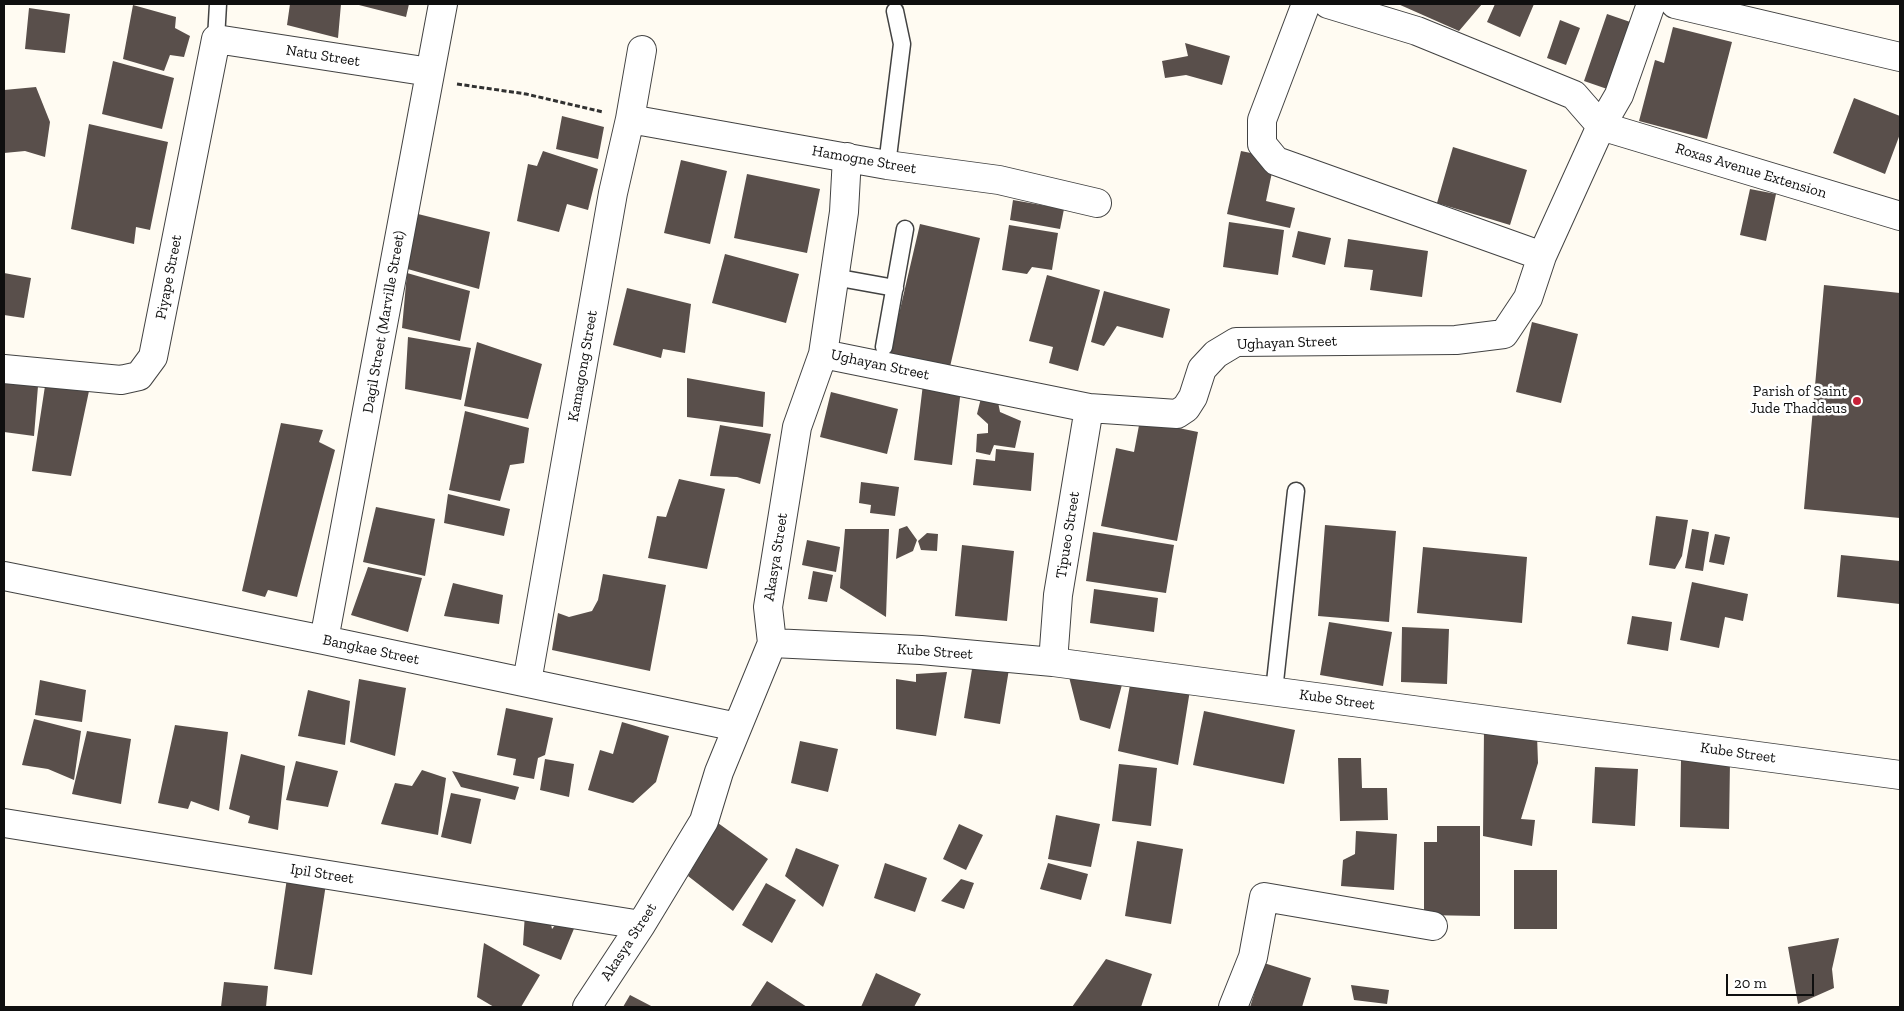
<!DOCTYPE html>
<html>
<head>
<meta charset="utf-8">
<style>
  body { margin:0 }
  #map { position:relative; width:1904px; height:1011px; overflow:hidden; background:#fffbf2; font-family:"Zilla Slab",serif }
  canvas { display:block }
  .frame { position:absolute; inset:0; border:5px solid #0f0f0f; pointer-events:none }
  .scale { position:absolute; left:1726px; top:974px; width:88px; height:22px; box-sizing:border-box; border:2px solid #0f0f0f; border-top:0; padding-left:6px; font-size:15px; line-height:18px; white-space:nowrap; color:#0f0f0f; -webkit-text-stroke:4px #fff; paint-order:stroke }
</style>
</head>
<body>
<div id="map">
<canvas width="1904" height="1011"></canvas>
<div class="frame"></div>
<div class="scale">20 m</div>
</div>
<script>
const context = document.querySelector('canvas').getContext('2d');
context.lineJoin = 'round';
function fillPath(path, color) {
  context.fillStyle = color;
  context.fill(path, 'evenodd');
}
function poly(rows) {
  const path = new Path2D();
  for (const r of rows) {
    path.moveTo(r[0], r[1]);
    for (let i = 2; i < r.length; i += 2) path.lineTo(r[i], r[i + 1]);
  }
  return path;
}
function strokePath(path, color, width, dash) {
  context.strokeStyle = color;
  context.lineWidth = width;
  context.lineCap = dash ? 'butt' : 'round';
  context.setLineDash(dash || []);
  context.stroke(path);
}
function write(font, color, halo, rows, align = 'center') {
  context.font = font + ' "Zilla Slab",serif';
  context.lineWidth = 5;
  context.setLineDash([]);
  context.textBaseline = 'middle';
  context.strokeStyle = halo;
  context.fillStyle = color;
  for (const [text, x, y, turn = 0] of rows) {
    context.save();
    context.translate(x, y);
    context.rotate((+turn || 0) * Math.PI / 180);
    context.textAlign = isNaN(turn) ? turn : align;
    if (halo) context.strokeText(text, 0, 0);
    context.fillText(text, 0, 0);
    context.restore();
  }
}
const building = poly([
  [290,4,341,4,338,38,287,25],
  [355,4,409,4,406,17],
  [1398,4,1482,4,1459,31],
  [1495,4,1534,4,1520,37,1487,22],
  [133,5,176,17,175,28,190,36,184,57,170,55,164,71,123,59],
  [29,8,70,14,65,53,25,49],
  [1607,14,1636,24,1613,91,1584,81],
  [1560,20,1580,28,1566,65,1547,58],
  [1673,27,1732,42,1707,139,1639,121,1655,60,1664,63],
  [1185,43,1230,56,1222,85,1186,75,1165,78,1162,61,1188,56],
  [113,61,174,78,162,129,102,114],
  [36,87,50,122,45,157,25,151,4,153,4,90],
  [1854,98,1900,116,1900,134,1885,174,1833,153],
  [562,116,604,127,598,159,556,149],
  [89,124,168,142,150,230,136,227,134,244,71,229],
  [1453,147,1527,170,1510,225,1437,203],
  [543,151,598,169,588,210,567,204,559,232,517,221,528,164,537,166],
  [1241,151,1275,158,1266,201,1295,208,1290,228,1227,214],
  [681,160,727,171,710,244,664,233],
  [747,174,820,189,807,253,734,238],
  [1750,189,1776,194,1766,241,1740,235],
  [1013,200,1064,209,1060,229,1010,220],
  [418,214,490,232,479,289,404,268],
  [1229,222,1284,230,1278,275,1223,267],
  [920,224,980,238,949,371,889,357],
  [1009,225,1058,233,1052,270,1032,267,1027,274,1002,270],
  [1298,231,1331,238,1325,265,1292,257],
  [1348,239,1428,251,1422,297,1370,290,1373,270,1344,267],
  [725,254,799,274,786,323,712,303],
  [4,273,31,278,24,318,4,315],
  [407,273,470,291,460,341,402,328],
  [1047,275,1100,290,1078,371,1049,363,1053,347,1029,341],
  [1824,285,1900,293,1900,518,1804,509],
  [627,288,691,304,685,353,663,349,661,358,613,345],
  [1104,291,1170,309,1163,338,1117,326,1104,346,1091,342],
  [1532,322,1578,334,1561,403,1516,392],
  [408,337,471,348,461,400,405,389],
  [477,342,542,364,528,419,464,406],
  [687,378,765,392,763,427,687,417],
  [4,382,38,386,34,436,4,432],
  [923,384,961,389,952,465,914,460],
  [45,386,89,391,71,476,32,471],
  [831,392,898,409,887,454,820,437],
  [981,398,998,402,1000,412,1021,421,1015,448,994,445,990,455,976,452,977,434,988,433,988,424,977,414],
  [465,411,529,428,524,463,510,465,500,501,449,490],
  [1140,420,1198,432,1177,541,1101,526,1116,448,1134,452],
  [281,423,323,430,319,442,335,450,297,597,268,590,265,597,242,591],
  [720,425,771,434,760,484,737,477,710,476],
  [996,449,1034,453,1031,491,973,485,976,459,995,461],
  [679,479,725,489,707,569,648,558,657,516,666,517],
  [861,482,899,487,895,516,870,513,871,505,859,503],
  [448,494,510,509,504,536,444,523],
  [376,507,435,519,425,576,363,562],
  [1656,516,1688,520,1682,556,1675,569,1649,565],
  [1325,525,1396,531,1389,622,1318,616],
  [907,526,917,540,913,551,896,559,899,529],
  [845,529,889,529,886,617,840,588],
  [1692,529,1709,532,1703,571,1685,568],
  [1093,532,1174,545,1166,593,1086,581],
  [927,533,938,534,937,551,921,550,918,541],
  [1715,534,1730,537,1724,565,1709,562],
  [807,540,840,547,836,572,802,565],
  [962,545,1014,551,1007,621,955,616],
  [1423,547,1527,557,1522,623,1417,613],
  [1841,555,1900,561,1900,604,1837,597],
  [368,567,422,578,408,632,351,615],
  [813,571,833,575,827,602,808,599],
  [603,574,666,585,650,671,552,650,558,613,569,617,592,611,598,600],
  [1692,582,1748,594,1743,621,1725,617,1719,648,1680,640],
  [453,583,503,595,499,624,444,616],
  [1094,589,1158,598,1154,632,1090,623],
  [1632,616,1672,622,1668,651,1627,644],
  [1329,622,1392,632,1383,686,1320,675],
  [1402,627,1449,629,1447,684,1401,682],
  [974,657,1010,663,1000,724,964,718],
  [947,672,936,736,896,729,896,679,916,682,916,674],
  [1068,673,1123,681,1110,729,1080,720],
  [359,679,406,688,395,756,350,742],
  [40,680,86,690,82,722,35,715],
  [1130,685,1190,690,1178,765,1118,751],
  [308,690,350,701,345,745,298,736],
  [506,708,553,718,545,755,538,758,534,779,513,775,516,759,497,755],
  [1204,711,1295,730,1284,784,1193,765],
  [34,719,81,731,74,780,48,769,22,765],
  [622,722,669,736,656,782,633,803,588,790,600,750,613,754],
  [175,725,228,732,219,811,191,801,188,809,158,803],
  [1484,729,1537,735,1538,763,1521,819,1535,820,1532,846,1483,836],
  [87,731,131,739,121,804,72,794],
  [800,741,838,749,828,792,791,783],
  [241,754,285,766,278,830,248,823,250,816,229,809],
  [1338,758,1361,758,1362,788,1387,788,1388,820,1340,821],
  [545,759,574,764,569,797,540,790],
  [1681,760,1730,761,1729,829,1680,827],
  [296,761,338,771,328,807,286,800],
  [1119,764,1157,768,1151,826,1112,821],
  [1595,767,1638,769,1635,826,1592,823],
  [422,770,446,778,438,835,381,824,395,783,412,786],
  [452,771,519,787,515,800,461,787],
  [451,793,481,799,471,844,441,837],
  [1056,815,1100,824,1091,867,1048,859],
  [718,823,768,859,733,911,688,876],
  [959,824,983,835,966,870,943,859],
  [1437,826,1480,826,1480,916,1424,915,1424,842,1437,842],
  [1356,831,1397,834,1394,890,1341,886,1343,860,1355,854],
  [1137,841,1183,849,1171,924,1125,916],
  [796,848,839,865,823,907,785,876],
  [885,863,927,878,915,912,874,898],
  [1048,863,1088,874,1081,900,1040,889],
  [1514,870,1557,870,1557,929,1514,929],
  [287,878,326,884,312,975,274,969],
  [961,879,974,883,964,909,941,901],
  [766,883,796,900,772,943,742,925],
  [525,913,549,915,552,929,561,918,578,919,561,960,523,945],
  [1839,938,1832,969,1834,988,1798,1004,1788,947],
  [484,943,540,975,521,1007,494,1007,477,997],
  [1106,959,1152,974,1141,1007,1072,1007],
  [1264,963,1311,978,1302,1007,1250,1007],
  [876,973,921,994,914,1007,861,1007],
  [767,981,807,1007,750,1007],
  [224,982,268,986,266,1007,221,1007],
  [1351,985,1389,990,1387,1004,1354,1000],
  [630,995,653,1007,623,1007]
]);
const path = poly([
  [457,84,526,94,603,112]
]);
const service = poly([
  [216,39,218,4],
  [887,165,902,44,895,11],
  [834,277,895,288],
  [884,347,905,229],
  [1274,691,1296,491]
]);
const minor = poly([
  [1306,4,1262,120,1262,144,1276,161,1542,256],
  [1328,4,1417,31,1574,95,1601,126],
  [1675,4,1900,57],
  [630,119,887,165,999,180,1097,203],
  [1601,126,1900,216],
  [823,354,1089,408,1177,414,1186,408,1193,397,1202,369,1216,354,1236,342,1456,340,1504,334,1528,298,1542,256,1601,126,1619,95,1651,4],
  [4,369,121,380,139,376,153,357,216,39,430,72],
  [4,576,324,640,737,727],
  [324,640,443,4],
  [772,643,921,650,1053,662,1900,775],
  [1053,662,1058,595,1089,408],
  [527,682,613,193,630,119,642,50],
  [4,823,641,925],
  [587,1007,641,925,704,821,719,772,772,643,768,607,797,427,823,354,844,212,847,157],
  [1233,1007,1253,957,1264,897,1433,926]
]);
const markers = [
  [1857,401,5,"#c62138"]
];
const streetNames = [
  ["Natu Street",323,56,9],
  ["Hamogne Street",864,160,10],
  ["Roxas Avenue Extension",1751,171,17],
  ["Piyape Street",169,277,-79],
  ["Dagil Street (Marville Street)",384,322,-80],
  ["Ughayan Street",1287,343,-2],
  ["Ughayan Street",880,365,12],
  ["Kamagong Street",583,366,-80],
  ["Tipueo Street",1068,535,-81],
  ["Akasya Street",776,557,-81],
  ["Bangkae Street",371,650,12],
  ["Kube Street",935,652,4],
  ["Kube Street",1337,700,8],
  ["Kube Street",1738,753,8],
  ["Ipil Street",322,874,9],
  ["Akasya Street",629,942,-57]
];
const poiNames = [
  ["Parish of Saint",1847,392],
  ["Jude Thaddeus",1847,409]
];
fillPath(building, '#594f4b');
strokePath(service, '#424242', 19);
strokePath(minor, '#424242', 30);
strokePath(path, '#313131', 3, [5, 2.5]);
strokePath(service, '#fff', 16);
strokePath(minor, '#fff', 28);
for (const [x, y, r, color] of markers) {
  const dot = new Path2D();
  dot.arc(x, y, r, 0, 2 * Math.PI);
  context.fillStyle = color;
  context.fill(dot);
  strokePath(dot, '#fff', 2);
}
write('15px', '#0f0f0f', '#fff', streetNames);
write('15px', '#0f0f0f', '#fff', poiNames, 'right');
</script>
</body>
</html>
